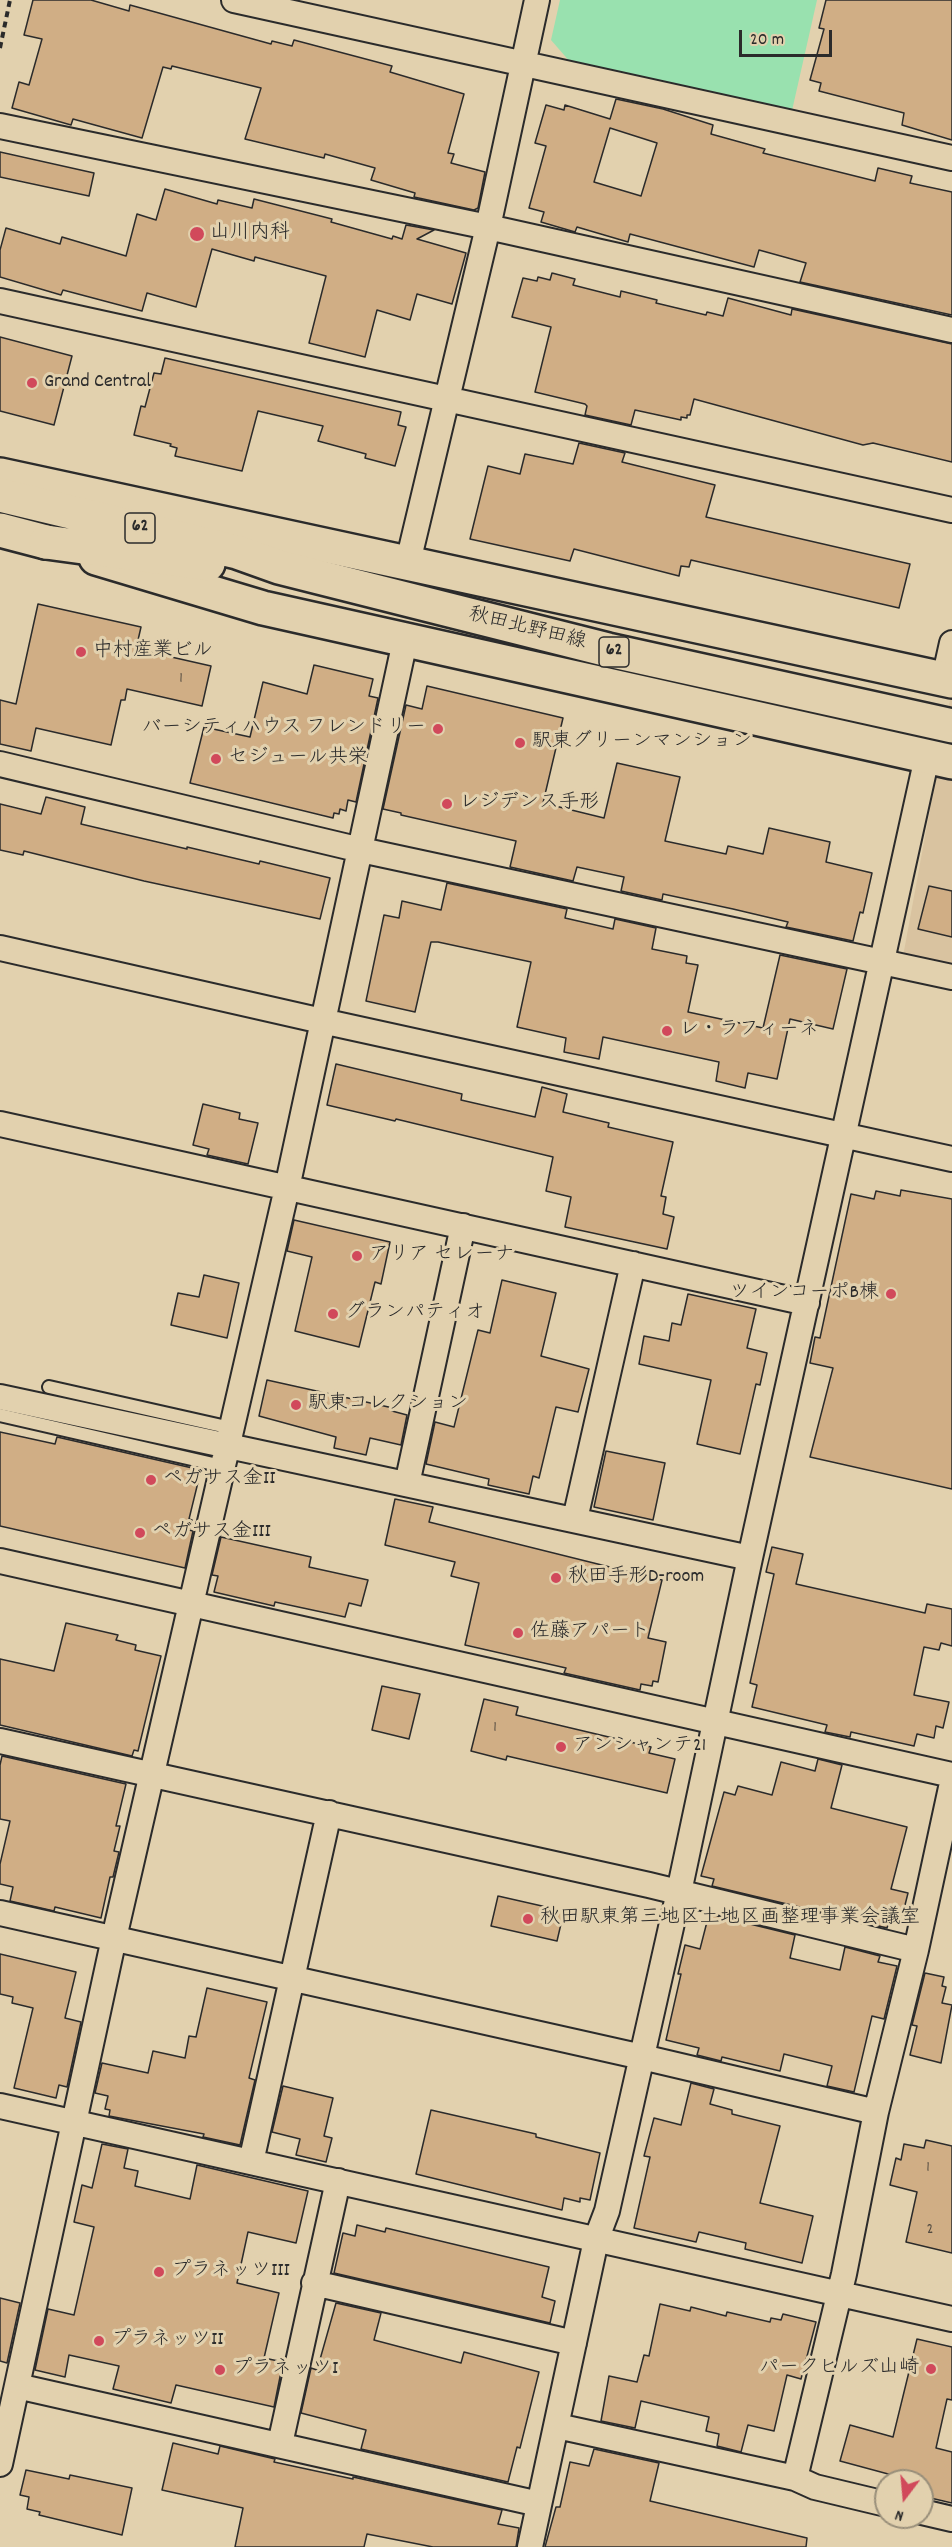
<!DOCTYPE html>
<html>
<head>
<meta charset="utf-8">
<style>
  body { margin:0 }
  #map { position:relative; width:952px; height:2547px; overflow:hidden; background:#e2d1ae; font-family:Dekko,sans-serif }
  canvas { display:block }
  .north { position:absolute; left:874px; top:2469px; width:60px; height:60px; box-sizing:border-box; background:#e2d1ae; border:2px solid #998f7a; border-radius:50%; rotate:196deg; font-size:16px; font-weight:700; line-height:24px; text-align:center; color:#2b2b2b }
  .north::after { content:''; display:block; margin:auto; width:21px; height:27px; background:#d1495b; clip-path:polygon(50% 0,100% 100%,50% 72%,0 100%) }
  .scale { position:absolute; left:739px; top:30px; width:93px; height:27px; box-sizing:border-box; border:3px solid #2b2b2b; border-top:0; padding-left:8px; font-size:18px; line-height:21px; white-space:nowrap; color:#2b2b2b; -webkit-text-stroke:4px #e2d1ae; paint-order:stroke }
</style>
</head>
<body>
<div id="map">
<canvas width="952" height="2547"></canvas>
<div class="north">N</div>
<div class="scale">20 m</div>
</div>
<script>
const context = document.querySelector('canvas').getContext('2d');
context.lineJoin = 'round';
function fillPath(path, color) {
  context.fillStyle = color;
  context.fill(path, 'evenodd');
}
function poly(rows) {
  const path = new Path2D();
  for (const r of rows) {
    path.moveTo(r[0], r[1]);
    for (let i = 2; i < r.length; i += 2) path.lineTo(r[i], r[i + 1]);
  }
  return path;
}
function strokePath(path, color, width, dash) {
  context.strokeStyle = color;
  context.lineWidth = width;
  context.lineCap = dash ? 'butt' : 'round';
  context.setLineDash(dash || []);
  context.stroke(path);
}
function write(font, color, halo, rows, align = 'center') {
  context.font = font + ' Dekko,"Klee One",sans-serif';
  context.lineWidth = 6;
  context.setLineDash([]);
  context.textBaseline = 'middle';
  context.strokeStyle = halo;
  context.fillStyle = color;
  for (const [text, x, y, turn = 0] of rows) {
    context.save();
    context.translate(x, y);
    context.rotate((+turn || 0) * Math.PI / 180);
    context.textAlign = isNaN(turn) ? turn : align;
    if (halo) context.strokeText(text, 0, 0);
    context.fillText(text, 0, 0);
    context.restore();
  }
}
const built = poly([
  [952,689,952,985,900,973]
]);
const green = poly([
  [560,0,817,0,791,115,571,63,551,40]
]);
const building = poly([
  [33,0,91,0,129,11,130,5,271,44,272,41,292,46,294,40,392,66,390,72,464,94,448,153,454,154,451,163,485,172,478,208,474,210,414,197,415,193,371,180,375,168,325,154,324,158,245,139,261,88,172,66,171,69,163,67,142,138,73,119,71,125,12,108,19,82,29,85,42,39,24,35,33,0],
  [826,0,952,0,952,140,902,125,904,113,819,91,821,83,810,80,824,29,819,28,826,0],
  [616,99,663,109,713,125,711,134,765,149,763,153,875,181,878,168,912,176,910,183,952,192,952,315,800,282,806,263,759,250,754,267,630,234,628,242,577,227,575,232,541,222,544,212,529,208,546,146,535,143,546,105,564,110,565,105,610,119,616,99],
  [610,128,657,143,641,196,594,182,610,128],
  [0,152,94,173,89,196,0,177,0,152],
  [165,189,217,204,218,200,252,208,254,199,332,219,331,222,392,239,393,236,402,239,406,225,434,230,417,239,466,253,452,304,417,294,410,320,377,310,365,357,309,343,326,276,255,257,254,261,212,249,196,307,147,293,142,311,63,290,61,295,0,277,0,250,6,228,60,244,62,237,126,256,137,214,156,220,165,189],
  [552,273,575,279,573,285,620,297,621,291,657,300,656,303,706,315,707,312,723,316,728,298,791,315,792,309,952,344,952,462,873,443,863,445,694,399,690,415,687,415,687,418,681,417,681,420,635,410,631,425,585,415,587,406,585,404,535,392,551,327,512,317,523,278,537,281,538,277,550,280,552,273],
  [0,337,72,356,54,425,0,411,0,337],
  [165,358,401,412,398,425,406,427,395,466,365,458,366,454,318,441,323,426,258,411,242,471,175,456,177,448,170,446,171,444,134,435,141,406,145,407,154,373,161,374,165,358],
  [579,443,625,453,622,462,715,485,706,517,910,564,899,608,691,560,689,567,681,566,679,576,574,549,570,561,470,539,488,466,520,474,525,454,573,464,579,443],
  [38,604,141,627,136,649,211,666,202,706,127,689,125,700,121,700,111,745,36,728,31,751,0,744,0,700,16,704,38,604],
  [314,665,373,679,369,696,378,698,356,802,348,800,346,811,340,809,339,814,334,813,333,818,190,783,204,727,250,737,263,682,307,694,314,665],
  [427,686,563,718,543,803,604,818,617,763,680,777,665,841,726,854,728,846,763,854,769,828,830,842,826,862,872,873,863,913,860,912,853,941,786,927,788,922,733,909,663,894,662,900,621,891,624,877,577,867,573,881,510,867,516,841,401,815,401,813,383,809,406,705,422,709,427,686],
  [46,797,85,807,81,824,187,849,187,847,259,864,260,861,330,878,320,919,144,881,24,851,23,855,0,850,0,804,41,814,46,797],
  [447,883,567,909,565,918,613,929,615,919,656,928,652,949,687,956,686,963,698,965,688,1012,763,1028,780,955,847,969,833,1029,790,1019,777,1079,748,1073,745,1088,716,1081,719,1062,603,1037,599,1059,564,1052,566,1038,517,1027,531,962,438,942,431,942,415,1012,366,1001,384,915,399,918,402,901,441,910,447,883],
  [929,886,952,891,952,937,918,929,929,886],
  [336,1064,462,1094,461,1100,535,1117,542,1087,567,1094,563,1112,609,1123,608,1127,673,1142,661,1196,666,1197,663,1214,674,1217,667,1249,565,1227,571,1197,546,1191,553,1157,396,1119,395,1121,327,1105,336,1064],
  [203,1104,240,1113,239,1119,258,1123,248,1164,207,1155,209,1149,193,1145,203,1104],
  [901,1190,952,1199,952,1489,810,1457,833,1368,810,1363,815,1337,820,1338,851,1194,874,1199,876,1191,900,1196,901,1190],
  [294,1220,390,1242,381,1284,375,1282,359,1347,295,1331,312,1257,287,1251,294,1220],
  [204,1275,239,1283,227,1338,171,1325,178,1293,199,1297,204,1275],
  [502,1280,556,1293,541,1356,589,1369,578,1412,556,1407,539,1478,533,1476,529,1494,488,1485,489,1479,426,1464,435,1422,454,1427,478,1330,490,1333,502,1280],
  [688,1294,756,1309,747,1348,767,1353,760,1385,756,1384,740,1454,697,1444,711,1380,639,1364,644,1336,669,1341,672,1323,681,1325,688,1294],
  [267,1380,393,1408,392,1411,407,1415,401,1445,370,1438,366,1455,334,1448,336,1437,259,1416,267,1380],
  [0,1432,55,1444,57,1437,201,1470,189,1519,192,1520,189,1530,193,1531,185,1568,0,1526,0,1432],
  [606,1451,665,1463,653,1520,594,1507,606,1451],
  [395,1499,433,1507,429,1522,662,1580,648,1638,666,1642,658,1682,653,1681,652,1686,641,1684,640,1690,564,1673,566,1668,465,1645,479,1583,451,1576,455,1562,385,1545,395,1499],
  [221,1537,311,1557,309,1567,368,1580,361,1606,349,1603,345,1617,275,1602,274,1606,214,1592,218,1576,212,1575,221,1537],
  [772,1547,803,1554,796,1584,925,1613,927,1604,952,1609,952,1646,941,1643,939,1650,924,1647,914,1695,949,1702,943,1728,936,1726,934,1738,917,1734,914,1746,851,1732,850,1737,825,1732,827,1725,752,1707,757,1685,750,1683,774,1574,766,1572,772,1547],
  [66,1623,118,1635,116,1640,136,1645,135,1650,161,1656,138,1751,134,1750,132,1756,0,1725,0,1659,54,1671,66,1623],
  [382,1686,420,1694,409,1739,372,1730,382,1686],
  [484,1699,518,1707,516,1715,651,1747,649,1753,675,1759,667,1793,507,1756,506,1760,471,1751,484,1699],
  [2,1756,126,1784,116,1826,120,1826,114,1851,119,1852,113,1877,110,1877,101,1918,55,1907,54,1911,10,1901,13,1887,0,1884,0,1864,10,1821,0,1819,0,1765,2,1756],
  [818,1759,842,1765,831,1808,907,1827,891,1889,908,1893,902,1917,891,1914,887,1928,712,1886,714,1879,701,1876,724,1792,735,1795,738,1786,772,1795,781,1762,815,1771,818,1759],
  [498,1896,564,1911,557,1941,491,1926,498,1896],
  [709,1914,795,1935,790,1958,840,1970,845,1947,880,1956,878,1962,897,1966,884,2019,872,2016,854,2092,827,2086,832,2066,784,2054,780,2071,722,2057,721,2061,697,2055,699,2048,666,2040,681,1974,678,1974,685,1945,700,1949,709,1914],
  [0,1954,76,1972,65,2018,81,2022,67,2087,59,2085,56,2098,14,2088,33,2008,12,2003,13,1997,0,1994,0,1954],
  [925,1973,944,1977,942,1986,946,1987,942,2003,952,2005,941,2063,910,2055,917,2026,912,2025,925,1973],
  [207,1988,267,2002,249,2078,255,2080,240,2145,203,2137,204,2134,109,2116,110,2110,105,2109,108,2096,95,2093,102,2063,148,2073,153,2051,185,2058,189,2036,196,2037,207,1988],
  [691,2083,714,2089,710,2104,732,2110,732,2114,780,2126,760,2203,813,2216,802,2263,745,2249,746,2243,699,2232,696,2242,634,2228,650,2157,644,2156,654,2118,681,2125,691,2083],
  [283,2086,333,2098,324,2136,332,2138,326,2162,296,2155,300,2139,272,2132,283,2086],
  [431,2110,536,2134,536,2137,600,2153,590,2200,580,2198,580,2202,564,2198,562,2210,416,2174,431,2110],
  [926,2140,952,2146,952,2253,906,2242,917,2192,890,2185,896,2158,901,2160,904,2144,924,2148,926,2140],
  [102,2144,128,2149,124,2168,138,2171,135,2186,190,2199,197,2165,308,2191,296,2243,248,2232,237,2283,279,2293,264,2358,283,2362,274,2407,176,2385,171,2403,113,2389,119,2366,69,2355,65,2377,35,2370,48,2309,74,2315,94,2227,74,2222,82,2185,92,2188,102,2144],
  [357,2225,385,2232,386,2228,549,2267,542,2297,555,2301,550,2323,334,2273,343,2233,355,2236,357,2225],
  [0,2298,20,2303,7,2363,0,2361,0,2298],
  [336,2303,381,2313,374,2340,461,2363,464,2352,539,2372,520,2448,517,2447,508,2482,361,2449,366,2430,301,2413,311,2368,317,2370,336,2303],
  [660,2304,690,2311,691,2307,726,2316,727,2312,770,2322,771,2318,781,2320,783,2314,816,2322,801,2379,787,2375,774,2431,748,2425,741,2452,717,2446,719,2434,706,2431,709,2417,641,2401,635,2428,601,2421,609,2376,637,2382,644,2355,649,2356,660,2304],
  [917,2339,952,2347,952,2400,947,2399,936,2448,952,2452,952,2503,922,2496,922,2481,902,2481,903,2478,840,2461,850,2425,893,2437,917,2339],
  [173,2443,218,2454,220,2446,275,2459,274,2462,353,2479,353,2477,502,2510,498,2524,519,2528,516,2547,433,2547,367,2534,364,2547,235,2547,243,2508,162,2490,173,2443],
  [594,2449,659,2463,650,2501,807,2538,806,2547,545,2547,556,2507,560,2507,570,2462,589,2466,594,2449],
  [26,2470,69,2479,70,2475,132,2488,122,2535,39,2515,40,2512,27,2509,29,2497,20,2495,26,2470]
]);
const path = poly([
  [0,48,10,0]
]);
const lane = poly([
  [49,1387,231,1428],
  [0,1415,222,1466]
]);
const street = poly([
  [234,0,952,158],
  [0,126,488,227,952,330],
  [0,301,952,510],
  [408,562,488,227,537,0],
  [944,679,952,643],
  [0,764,361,850,952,977],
  [0,948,322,1021,952,1159],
  [0,1124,807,1303],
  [0,1397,750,1558],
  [407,1484,463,1226],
  [575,1519,633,1264],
  [0,1561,952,1775],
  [0,1741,649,1885,916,1950],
  [0,1913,642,2057,876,2112],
  [0,2106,952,2319],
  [251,2162,329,1813],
  [314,2283,574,2343],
  [17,2386,539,2504],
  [557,2426,795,2478,815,2487,886,2504],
  [280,2444,338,2181],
  [0,2464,114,1938,287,1188,405,641],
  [795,2478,844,2274,876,2112,916,1950,952,1783],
  [922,2512,952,2519],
  [530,2547,596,2240,607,2211,679,1892,750,1558,927,757]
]);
const secondary = poly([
  [0,475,952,681],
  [96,558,263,608,952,762]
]);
const primary = poly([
  [0,530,46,542]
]);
const highway = poly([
  [0,495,237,552,279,567,608,650,952,726],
  [46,542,208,564]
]);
const markers = [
  [197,234,8,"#d1495b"],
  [32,383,6,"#d1495b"],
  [81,652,6,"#d1495b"],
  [438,729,6,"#d1495b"],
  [520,743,6,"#d1495b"],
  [216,759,6,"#d1495b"],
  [447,804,6,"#d1495b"],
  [667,1031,6,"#d1495b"],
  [357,1256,6,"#d1495b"],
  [891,1294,6,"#d1495b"],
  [333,1314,6,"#d1495b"],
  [296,1405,6,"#d1495b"],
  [151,1480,6,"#d1495b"],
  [140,1533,6,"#d1495b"],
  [556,1578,6,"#d1495b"],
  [518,1633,6,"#d1495b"],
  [561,1747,6,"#d1495b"],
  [528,1919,6,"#d1495b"],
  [159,2272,6,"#d1495b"],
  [99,2341,6,"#d1495b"],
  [931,2369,6,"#d1495b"],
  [220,2370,6,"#d1495b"]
];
const numberNames = [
  ["1",181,680],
  ["1",495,1729],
  ["1",928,2169],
  ["2",930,2231]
];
const shields = [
  [140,528,30],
  [614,652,30]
];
const shieldNames = [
  ["62",140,528],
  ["62",614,652]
];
const poiNames = [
  ["山川内科",210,234],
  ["Grand Central",44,383],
  ["中村産業ビル",93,652],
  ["バーシティハウス フレンドリー",426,729,"right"],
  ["駅東グリーンマンション",532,743],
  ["セジュール共栄",228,759],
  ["レジデンス手形",459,804],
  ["レ・ラフィーネ",679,1031],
  ["アリア セレーナ",369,1256],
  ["ツインコーポB棟",879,1294,"right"],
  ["グランパティオ",345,1314],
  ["駅東コレクション",308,1405],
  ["ペガサス金II",163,1480],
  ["ペガサス金III",152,1533],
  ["秋田手形D-room",568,1578],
  ["佐藤アパート",530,1633],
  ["アンシャンテ21",573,1747],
  ["秋田駅東第三地区土地区画整理事業会議室",540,1919],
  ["プラネッツIII",171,2272],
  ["プラネッツII",111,2341],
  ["パークヒルズ山崎",919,2369,"right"],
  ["プラネッツI",232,2370]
];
const streetNames = [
  ["秋田北野田線",527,630,14]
];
fillPath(built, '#d9c3a0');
fillPath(green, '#99e1af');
fillPath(building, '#d0ae85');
strokePath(building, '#2b2b2b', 1.5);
strokePath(lane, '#2b2b2b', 16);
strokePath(street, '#2b2b2b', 28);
strokePath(secondary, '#2b2b2b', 38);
strokePath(primary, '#2b2b2b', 38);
strokePath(highway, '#2b2b2b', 38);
strokePath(path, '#2b2b2b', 4, [6, 4.5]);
strokePath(lane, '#e2d1ae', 12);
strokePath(street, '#e2d1ae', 24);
strokePath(secondary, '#e2d1ae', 33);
strokePath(primary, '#e2d1ae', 33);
strokePath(highway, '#e2d1ae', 33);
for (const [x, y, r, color] of markers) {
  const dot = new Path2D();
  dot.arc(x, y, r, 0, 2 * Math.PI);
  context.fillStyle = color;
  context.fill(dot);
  strokePath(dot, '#e2d1ae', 2);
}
write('16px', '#544c42', null, numberNames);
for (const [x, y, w] of shields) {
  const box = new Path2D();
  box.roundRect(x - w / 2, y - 15, w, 30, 4.5);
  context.fillStyle = '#e2d1ae';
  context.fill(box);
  strokePath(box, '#2b2b2b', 1.5);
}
write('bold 18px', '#2b2b2b', null, shieldNames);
write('20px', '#2b2b2b', '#e2d1ae', poiNames, 'left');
write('20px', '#2b2b2b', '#e2d1ae', streetNames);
</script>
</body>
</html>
